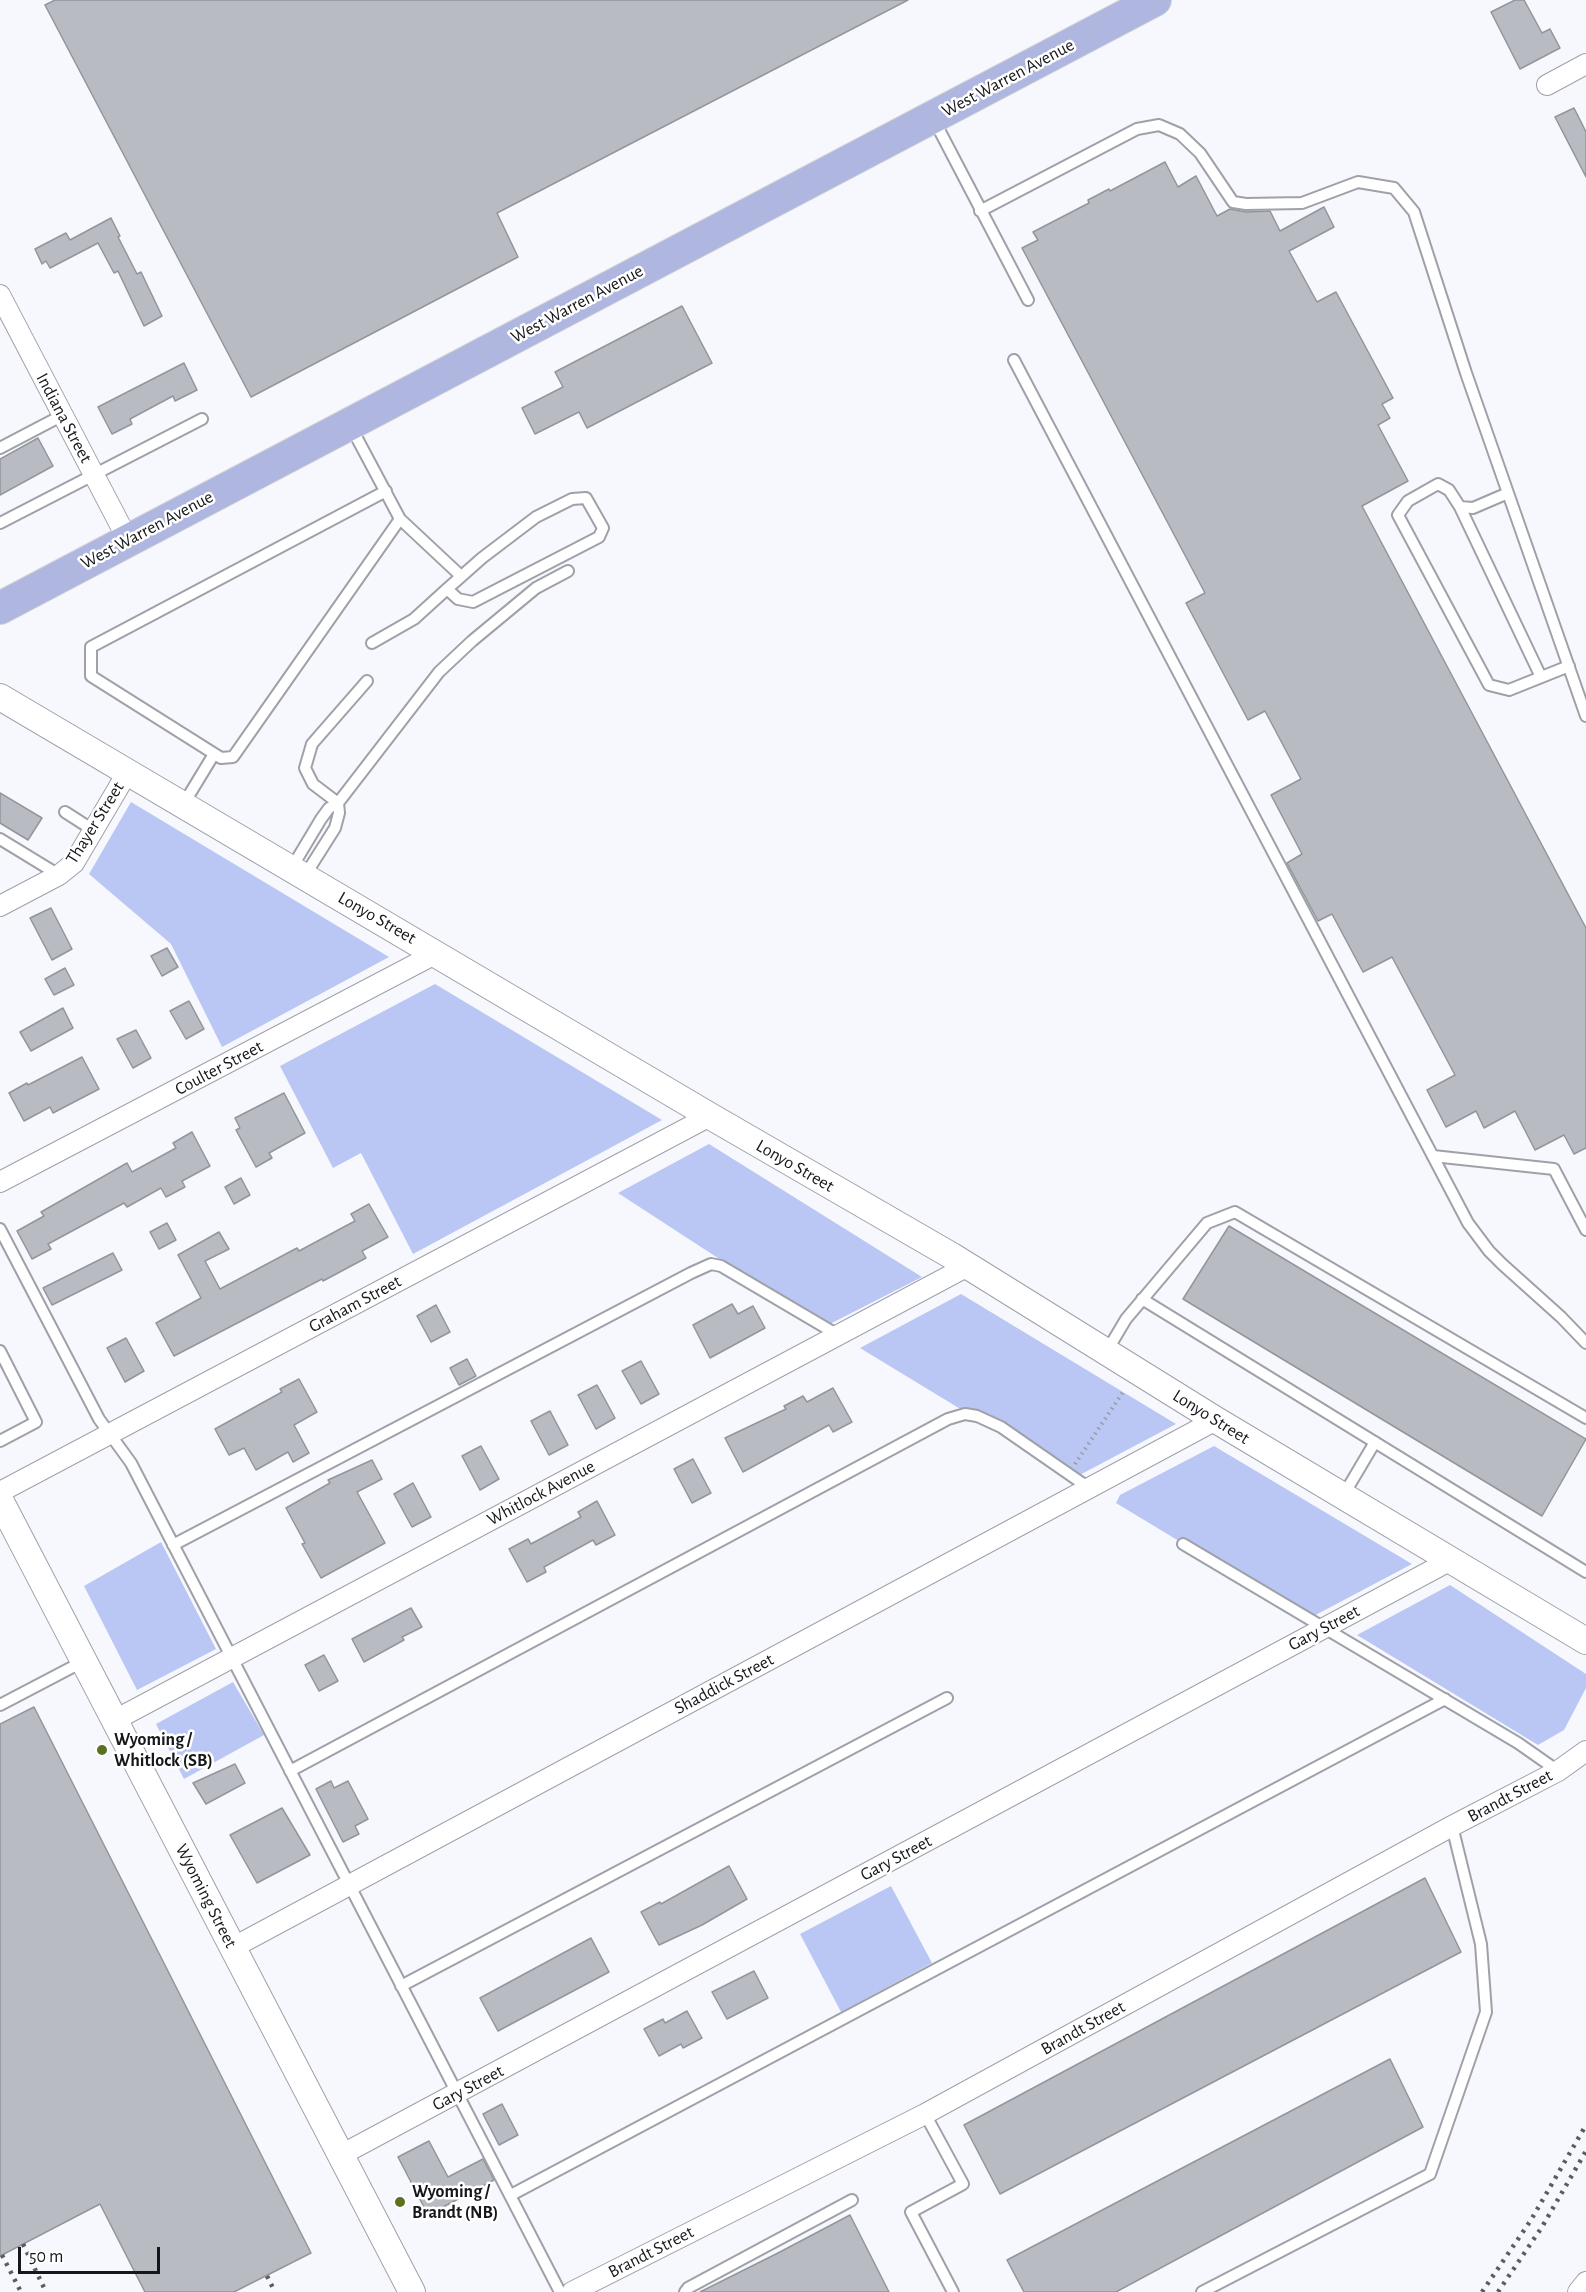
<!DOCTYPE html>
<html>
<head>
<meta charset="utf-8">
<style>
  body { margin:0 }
  #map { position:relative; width:1586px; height:2292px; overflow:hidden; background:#f7f8fe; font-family:"Alegreya Sans",sans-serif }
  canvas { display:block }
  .scale { position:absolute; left:18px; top:2247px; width:142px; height:27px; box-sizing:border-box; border:3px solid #16171a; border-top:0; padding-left:8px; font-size:18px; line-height:21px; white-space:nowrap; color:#16171a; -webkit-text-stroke:4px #fff; paint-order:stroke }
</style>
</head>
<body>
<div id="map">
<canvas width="1586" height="2292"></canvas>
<div class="scale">50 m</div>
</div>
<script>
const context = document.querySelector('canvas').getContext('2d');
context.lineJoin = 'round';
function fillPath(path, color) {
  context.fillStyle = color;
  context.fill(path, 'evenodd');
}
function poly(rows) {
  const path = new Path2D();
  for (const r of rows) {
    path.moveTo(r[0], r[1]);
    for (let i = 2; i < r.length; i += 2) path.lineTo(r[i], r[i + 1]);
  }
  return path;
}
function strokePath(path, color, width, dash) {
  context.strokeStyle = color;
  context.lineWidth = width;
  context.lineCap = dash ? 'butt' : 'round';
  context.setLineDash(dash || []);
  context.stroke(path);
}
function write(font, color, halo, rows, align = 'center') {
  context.font = font + ' "Alegreya Sans",sans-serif';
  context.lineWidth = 5;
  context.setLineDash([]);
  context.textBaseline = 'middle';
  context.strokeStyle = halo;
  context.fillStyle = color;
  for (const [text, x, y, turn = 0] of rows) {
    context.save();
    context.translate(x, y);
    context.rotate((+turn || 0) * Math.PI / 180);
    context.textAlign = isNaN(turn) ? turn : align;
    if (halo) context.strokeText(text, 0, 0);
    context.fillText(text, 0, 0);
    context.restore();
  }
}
const green = poly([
  [131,802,389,957,222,1047,171,944,89,874],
  [435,984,662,1120,413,1254,361,1153,333,1168,280,1066],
  [709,1144,922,1277,824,1327,618,1193],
  [961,1294,1176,1424,1074,1478,860,1348],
  [1214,1446,1412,1564,1308,1619,1116,1503,1120,1495],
  [161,1542,216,1649,137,1690,84,1586],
  [1450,1585,1586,1674,1586,1688,1564,1730,1538,1745,1357,1635],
  [233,1682,264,1735,184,1779,156,1724],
  [891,1886,932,1963,841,2012,800,1934]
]);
const building = poly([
  [55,0,908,0,497,213,518,257,251,397,45,5,55,0],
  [1515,0,1524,0,1542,33,1550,29,1560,48,1520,69,1491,12,1515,0],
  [1574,108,1586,132,1586,177,1555,117,1574,108],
  [1165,162,1178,187,1196,176,1217,216,1230,209,1246,212,1270,211,1280,231,1324,207,1334,227,1289,251,1317,302,1336,292,1393,398,1382,404,1390,418,1378,425,1408,481,1362,506,1586,928,1586,1148,1574,1154,1564,1135,1535,1150,1515,1111,1484,1128,1476,1111,1446,1127,1427,1090,1455,1075,1392,957,1363,972,1332,914,1318,921,1287,863,1302,854,1271,795,1301,779,1265,711,1248,720,1186,603,1205,593,1022,248,1038,240,1033,232,1089,203,1088,200,1109,189,1110,191,1165,162],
  [111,218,120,236,118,237,137,274,141,272,162,316,144,326,118,271,114,273,98,243,50,268,46,261,42,264,35,249,66,233,70,240,111,218],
  [682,306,712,363,587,428,579,412,535,434,522,408,563,387,555,372,682,306],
  [184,363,197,390,175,401,173,396,130,419,132,424,112,434,98,407,184,363],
  [38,438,53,466,0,495,0,459,38,438],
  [0,793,42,818,28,840,0,823,0,793],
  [51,908,72,949,52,960,30,918,51,908],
  [167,948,178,967,162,976,151,956,167,948],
  [65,968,74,985,54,995,45,979,65,968],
  [189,1001,204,1029,186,1039,170,1011,189,1001],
  [63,1008,73,1028,31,1051,20,1032,63,1008],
  [136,1030,151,1058,133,1068,117,1039,136,1030],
  [82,1057,99,1089,53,1113,50,1107,24,1121,9,1093,27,1083,28,1085,82,1057],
  [284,1093,305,1133,269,1153,272,1158,256,1167,236,1130,240,1128,235,1118,284,1093],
  [192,1132,210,1166,182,1181,185,1187,166,1197,161,1188,127,1207,124,1203,48,1244,51,1249,32,1259,17,1231,44,1216,41,1212,127,1163,132,1172,176,1148,173,1143,192,1132],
  [241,1178,250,1195,234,1204,225,1187,241,1178],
  [369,1204,388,1237,362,1251,366,1258,323,1281,322,1279,174,1356,156,1323,201,1298,178,1255,219,1232,229,1249,205,1261,220,1289,297,1248,299,1251,355,1221,351,1214,369,1204],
  [167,1223,176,1240,159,1249,150,1232,167,1223],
  [1229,1226,1586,1439,1542,1516,1183,1299,1229,1226],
  [113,1253,122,1270,52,1305,43,1288,113,1253],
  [732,1304,738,1314,753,1306,765,1328,710,1358,693,1325,732,1304],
  [436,1305,450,1332,431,1342,417,1316,436,1305],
  [126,1338,144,1371,125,1382,107,1348,126,1338],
  [467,1359,476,1376,459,1385,450,1368,467,1359],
  [641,1361,659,1394,641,1404,622,1371,641,1361],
  [299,1379,317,1412,294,1425,309,1453,293,1462,288,1452,256,1470,244,1448,229,1455,215,1429,282,1392,280,1389,299,1379],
  [597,1385,615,1418,596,1429,578,1395,597,1385],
  [833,1388,852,1422,833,1432,829,1425,743,1472,725,1438,786,1409,784,1406,803,1396,807,1402,833,1388],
  [550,1411,568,1445,549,1455,531,1421,550,1411],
  [481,1446,499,1479,480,1490,462,1456,481,1446],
  [693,1459,711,1493,692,1503,674,1469,693,1459],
  [372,1460,382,1479,357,1492,385,1543,321,1578,302,1544,305,1543,286,1508,330,1483,328,1480,372,1460],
  [413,1483,431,1517,412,1527,394,1494,413,1483],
  [597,1501,615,1535,596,1545,593,1540,544,1567,546,1572,527,1582,509,1549,528,1539,531,1544,581,1517,578,1512,597,1501],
  [411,1608,422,1627,402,1637,404,1640,364,1662,352,1639,411,1608],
  [324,1655,338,1681,319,1691,305,1665,324,1655],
  [34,1707,311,2253,234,2292,145,2292,100,2204,0,2256,0,1724,34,1707],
  [235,1764,245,1783,206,1804,193,1783,235,1764],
  [331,1781,334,1788,348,1781,368,1819,355,1826,359,1834,343,1842,316,1789,331,1781],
  [282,1808,310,1855,257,1883,230,1835,282,1808],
  [729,1866,747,1899,702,1925,659,1945,641,1912,660,1902,661,1904,729,1866],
  [1425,1878,1461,1952,1000,2194,964,2125,1425,1878],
  [591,1938,609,1972,498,2031,480,1998,591,1938],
  [754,1971,768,1998,727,2019,712,1992,754,1971],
  [687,2011,702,2038,683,2048,681,2044,659,2056,644,2029,663,2019,665,2023,687,2011],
  [1390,2059,1423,2127,1116,2292,1024,2292,1007,2260,1390,2059],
  [502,2104,518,2135,499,2145,483,2114,502,2104],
  [429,2141,448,2177,483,2159,494,2180,428,2215,398,2157,429,2141],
  [850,2215,889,2292,700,2292,778,2253,850,2215]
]);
const path = poly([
  [1075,1464,1123,1392]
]);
const service = poly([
  [934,120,1028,300],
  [980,211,1137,129,1159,125,1180,134,1200,153,1233,202,1246,204,1302,203,1358,182,1394,188,1414,212,1466,373,1586,716],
  [1014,360,1468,1223,1489,1251,1502,1264,1561,1317,1586,1343],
  [351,427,400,519,461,576],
  [0,448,63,415],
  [386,491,91,647,91,676,221,758,233,757,400,519],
  [1508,493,1473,508,1460,507,1449,490,1438,484,1408,501,1398,515,1489,685,1509,690,1569,666],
  [1460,507,1541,677],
  [0,523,202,419],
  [372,643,414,619,447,589,482,558,536,517,572,499,586,498,603,528,599,537,473,602,458,599,447,589],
  [367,681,312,744,305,768,313,784,338,803,439,672,472,641,536,588,568,571],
  [183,805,214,754],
  [65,812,93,830],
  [0,839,59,875],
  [291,869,321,819,329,808,338,803,339,813,335,828,304,877],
  [1433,1156,1554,1169,1586,1230],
  [0,1229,99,1419,131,1463,560,2292],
  [1142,1299,1586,1572],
  [0,1351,36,1422,0,1441],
  [1107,1351,1126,1319,1207,1223,1235,1212,1586,1418],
  [1343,1496,1375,1442],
  [1183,1544,1518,1743,1558,1771],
  [173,1545,691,1273,711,1264,721,1266,838,1335],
  [0,1705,84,1661],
  [290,1771,948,1419,965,1414,977,1416,1001,1427,1089,1488],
  [401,1986,947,1698],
  [925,2114,963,2184,911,2212,953,2292],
  [511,2195,1445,1699],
  [685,2292,688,2288,852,2200],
  [1202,2292,1430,2174,1486,2012,1481,1944,1452,1826]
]);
const minor = poly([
  [1547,85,1586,64],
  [0,295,128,540],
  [0,906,59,875,74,863,127,773],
  [0,1182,437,953],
  [0,1492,710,1116],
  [115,1720,968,1266],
  [232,1948,1216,1420],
  [341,2155,1451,1560],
  [572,2292,925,2114,1452,1826,1558,1771,1586,1751],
  [1578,2292,1586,2282]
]);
const tertiary = poly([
  [0,697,710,1116,952,1256,1216,1420,1586,1641],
  [0,1500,412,2292]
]);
const primary = poly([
  [0,608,1155,0]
]);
const rail = poly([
  [23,2244,46,2292],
  [2,2255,21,2292],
  [267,2276,275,2292],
  [1482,2292,1531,2220,1586,2125],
  [1498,2292,1542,2227,1586,2151]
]);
const markers = [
  [102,1750,6,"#5b7122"],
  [400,2202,6,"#5b7122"]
];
const streetNames = [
  ["West Warren Avenue",1008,78,-28],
  ["West Warren Avenue",577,304,-28],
  ["Indiana Street",64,418,62],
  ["West Warren Avenue",147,530,-28],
  ["Thayer Street",95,823,-58],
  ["Lonyo Street",377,918,30],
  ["Coulter Street",219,1068,-28],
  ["Lonyo Street",795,1166,30],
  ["Graham Street",355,1304,-28],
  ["Lonyo Street",1211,1417,32],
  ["Whitlock Avenue",541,1493,-28],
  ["Gary Street",1324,1628,-28],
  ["Shaddick Street",724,1684,-28],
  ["Brandt Street",1510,1796,-28],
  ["Gary Street",896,1858,-28],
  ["Wyoming Street",206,1896,63],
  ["Brandt Street",1083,2028,-29],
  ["Gary Street",468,2088,-28],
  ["Brandt Street",651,2252,-27]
];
const poiNames = [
  ["Wyoming /",114,1740],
  ["Whitlock (SB)",114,1761],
  ["Wyoming /",412,2192],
  ["Brandt (NB)",412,2213]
];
fillPath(green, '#bac6f3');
fillPath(building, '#b9bbc3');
strokePath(building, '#93959d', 1.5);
strokePath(service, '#9fa1a9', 14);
strokePath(minor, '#9fa1a9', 22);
strokePath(tertiary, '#9fa1a9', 28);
strokePath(primary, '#d5d5d6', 34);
strokePath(path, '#9a9ba0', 4, [1.5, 4.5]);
strokePath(service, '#fff', 10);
strokePath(minor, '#fff', 20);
strokePath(tertiary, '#fff', 26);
strokePath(primary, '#afb7e0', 32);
strokePath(rail, '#5b5c60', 4.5, [3, 6]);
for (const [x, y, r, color] of markers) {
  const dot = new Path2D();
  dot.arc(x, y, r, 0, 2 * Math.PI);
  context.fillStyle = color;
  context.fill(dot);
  strokePath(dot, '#fff', 2);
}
write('18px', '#16171a', '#fff', streetNames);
write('bold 18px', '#16171a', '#fff', poiNames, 'left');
</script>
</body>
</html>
